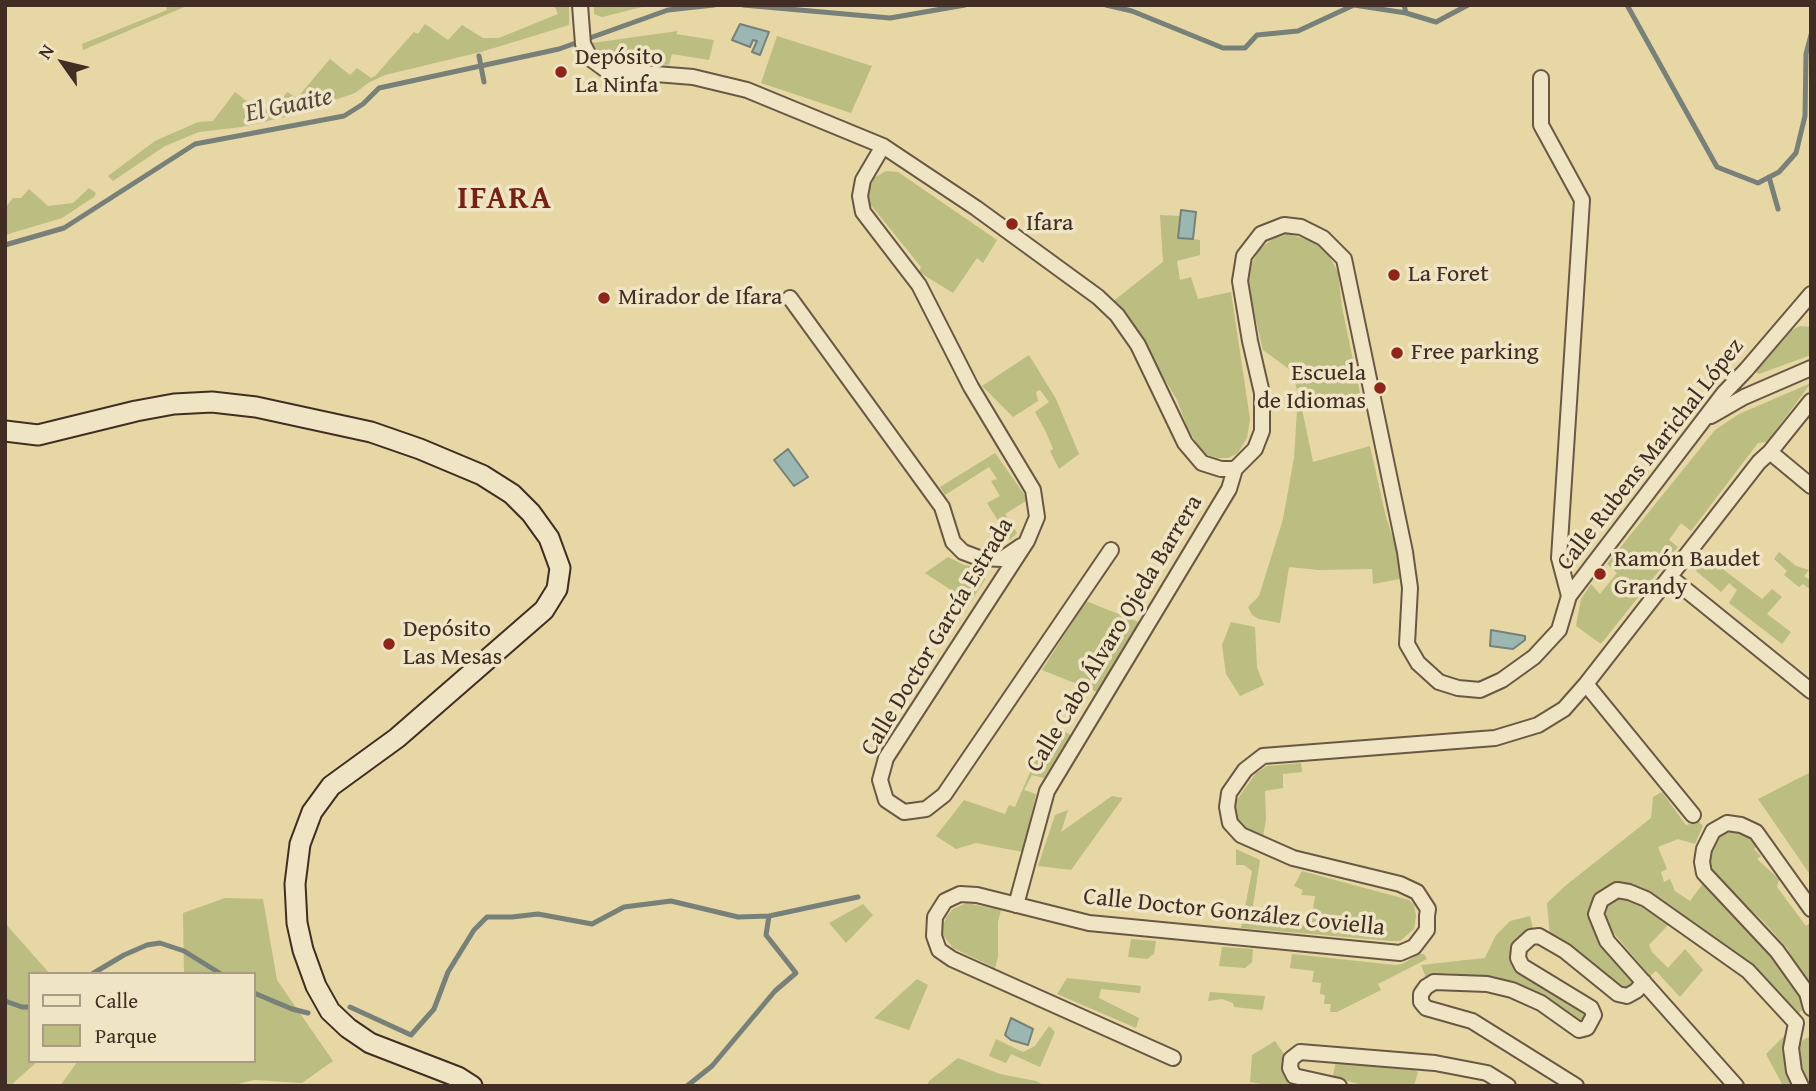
<!DOCTYPE html>
<html>
<head>
<meta charset="utf-8">
<style>
  body { margin:0 }
  #map { position:relative; width:1816px; height:1091px; overflow:hidden; background:#e6d7a4; font-family:"Gentium Book Plus",serif }
  canvas { display:block }
  .frame { position:absolute; inset:0; border:7px solid #412d24; pointer-events:none }
  .legend { position:absolute; left:28px; top:972px; width:228px; height:91px; box-sizing:border-box; background:#efe5c4; border:2px solid #a99b84; margin:0; padding:9px 12px; list-style:none; font-size:21px; color:#412d24 }
  .legend li { display:flex; align-items:center; gap:14px; height:35px }
  .legend b { width:35px; border:2px solid #a99b84 }
  .north { position:absolute; left:28px; top:28px; width:70px; height:70px; -webkit-text-stroke:5px #efe5c4; paint-order:stroke; rotate:304deg; font-size:19px; font-weight:700; line-height:28px; text-align:center; color:#412d24 }
  .north::after { content:''; display:block; margin:auto; width:24px; height:32px; background:#412d24; clip-path:polygon(50% 0,100% 100%,50% 72%,0 100%) }
</style>
</head>
<body>
<div id="map">
<canvas width="1816" height="1091"></canvas>
<div class="frame"></div>
<ul class="legend">
<li><b style="height:9px;background:#efe5c4"></b>Calle</li>
<li><b style="height:19px;background:#bbbd81"></b>Parque</li>
</ul>
<div class="north">N</div>
</div>
<script>
const context = document.querySelector('canvas').getContext('2d');
context.lineJoin = 'round';
function fillPath(path, color) {
  context.fillStyle = color;
  context.fill(path, 'evenodd');
}
function poly(rows) {
  const path = new Path2D();
  for (const r of rows) {
    path.moveTo(r[0], r[1]);
    for (let i = 2; i < r.length; i += 2) path.lineTo(r[i], r[i + 1]);
  }
  return path;
}
function strokePath(path, color, width, dash) {
  context.strokeStyle = color;
  context.lineWidth = width;
  context.lineCap = dash ? 'butt' : 'round';
  context.setLineDash(dash || []);
  context.stroke(path);
}
function write(font, color, halo, rows, align = 'center') {
  context.font = font + ' "Gentium Book Plus",serif';
  context.lineWidth = 7;
  context.setLineDash([]);
  context.textBaseline = 'middle';
  context.strokeStyle = halo;
  context.fillStyle = color;
  for (const [text, x, y, turn = 0] of rows) {
    context.save();
    context.translate(x, y);
    context.rotate((+turn || 0) * Math.PI / 180);
    context.textAlign = isNaN(turn) ? turn : align;
    if (halo) context.strokeText(text, 0, 0);
    context.fillText(text, 0, 0);
    context.restore();
  }
}
const green = poly([
  [166,5,189,5,83,50,82,44,167,10],
  [554,5,569,5,569,25,481,52,385,75,368,83,355,93,289,116,242,127,199,132,165,146,113,181,108,176,155,141,198,122,213,121,235,92,262,113,269,106,273,109,276,108,287,92,297,98,330,59,350,75,357,68,371,78,375,76,414,32,418,34,425,24,448,40,462,25,483,38,499,38,558,14],
  [594,5,650,5,602,17,594,14],
  [678,31,676,34,714,40,709,60,672,54,669,65,614,61,603,58,592,43],
  [777,36,872,66,851,113,761,83],
  [886,171,898,172,997,240,983,263,977,258,953,293,919,272,921,267,870,204,868,193,874,178],
  [89,188,96,193,94,197,62,218,5,235,5,208,13,198,21,198,29,189,48,206,73,203],
  [1160,215,1181,216,1179,237,1200,240,1200,255,1177,261,1180,280,1191,277,1198,299,1231,292,1250,419,1247,438,1238,453,1228,458,1217,458,1204,454,1198,446,1187,426,1177,400,1146,348,1125,314,1112,302,1163,262],
  [1288,234,1315,242,1329,256,1338,272,1342,307,1360,393,1302,409,1313,462,1370,446,1386,517,1398,553,1400,579,1373,584,1372,569,1319,570,1289,567,1280,623,1259,619,1252,615,1248,607,1259,596,1283,519,1294,458,1298,395,1293,372,1263,350,1248,287,1252,264,1259,249,1273,239],
  [1800,326,1811,327,1811,355,1759,374,1755,372,1792,330],
  [1029,355,1056,399,1079,454,1059,469,1050,451,1053,449,1045,430,1035,412,1049,402,1040,390,1036,392,1038,401,1013,417,982,386],
  [1811,383,1767,442,1758,443,1691,531,1681,523,1669,540,1678,547,1601,644,1576,626,1581,599,1591,584,1600,594,1617,573,1607,564,1715,430,1739,414],
  [995,453,1024,494,1026,501,1005,514,1017,533,1010,540,987,503,1000,496,991,481,997,479,989,467,945,495,940,487],
  [1708,552,1713,556,1711,560,1762,599,1772,589,1782,597,1767,614,1791,632,1782,644,1729,603,1737,590,1729,583,1721,592,1696,571,1696,565],
  [1779,552,1796,566,1809,570,1804,576,1811,581,1811,590,1803,584,1799,587,1784,575,1787,571,1774,559],
  [948,557,964,565,983,568,985,580,940,647,928,638,957,594,925,573],
  [1086,601,1141,623,1097,692,1042,670],
  [1231,622,1255,627,1257,668,1264,685,1240,696,1226,674,1222,645],
  [1057,728,1071,735,1044,778,1032,775,1024,790,1036,794,1023,852,976,843,956,849,936,836,964,800,1005,814,1009,805,1015,807,1038,754],
  [1301,763,1302,772,1283,774,1283,788,1265,791,1266,819,1263,837,1243,828,1238,820,1235,809,1236,801,1256,773,1267,766],
  [1811,772,1811,876,1758,799],
  [1662,792,1686,825,1699,822,1703,826,1695,844,1678,839,1658,847,1667,869,1661,872,1664,882,1670,879,1675,891,1690,901,1704,882,1774,955,1802,993,1802,1010,1798,1014,1794,1014,1634,890,1598,900,1612,954,1633,981,1631,989,1621,989,1550,936,1547,903,1565,886,1651,818,1653,797],
  [1112,796,1123,798,1071,870,1038,866,1055,815,1068,810,1061,832],
  [1733,829,1747,834,1760,843,1754,849,1761,856,1757,859,1779,879,1777,887,1806,926,1811,922,1811,991,1787,948,1764,922,1715,877,1706,865,1713,841,1724,831],
  [1236,849,1260,860,1251,919,1282,923,1311,923,1315,896,1301,895,1303,890,1294,886,1302,871,1409,900,1414,905,1416,916,1414,929,1400,941,1391,941,1241,928,1252,871,1244,865,1236,865],
  [225,898,263,899,277,980,333,1061,302,1083,254,1080,230,1086,60,1086,78,1061,254,1061,254,974,184,974,183,913],
  [1626,898,1670,923,1649,945,1652,952,1668,968,1685,949,1703,970,1680,997,1656,971,1650,976,1606,924,1606,913,1609,905,1615,899],
  [967,903,1001,910,998,922,998,957,995,968,953,948,943,935,943,925,947,916,953,909],
  [863,904,873,915,846,943,829,923],
  [1530,916,1533,929,1522,936,1515,951,1585,1010,1585,1019,1580,1023,1500,982,1448,973,1426,978,1421,965,1485,958,1496,935,1510,921],
  [5,923,50,974,30,974,30,1061,38,1061,10,1086,5,1086],
  [1131,939,1156,941,1154,954,1147,959,1128,957],
  [1222,947,1253,949,1252,962,1245,968,1219,966],
  [1292,954,1395,965,1402,964,1419,954,1424,954,1427,959,1378,984,1381,990,1337,1012,1330,1012,1331,1004,1324,1004,1325,995,1320,994,1321,983,1312,982,1314,971,1290,968],
  [1067,978,1141,986,1140,993,1101,989,1099,998,1139,1018,1136,1028,1057,994],
  [917,979,928,985,909,1030,874,1018],
  [1210,992,1265,996,1263,1008,1262,1010,1234,1007,1233,1003,1222,999,1208,1001],
  [1049,1026,1055,1032,1040,1067,1011,1054,1006,1063,989,1056,996,1039,1023,1052,1035,1046],
  [1790,1030,1793,1086,1783,1086,1766,1054],
  [1811,1036,1811,1083,1809,1084,1799,1058,1799,1048,1803,1040],
  [1275,1041,1284,1054,1311,1086,1273,1086,1250,1082,1252,1055],
  [958,1058,1000,1074,1036,1081,1045,1086,927,1086,929,1081],
  [1336,1059,1400,1063,1418,1072,1414,1086,1366,1086,1333,1077]
]);
const water = poly([
  [740,24,769,32,760,55,752,52,757,41,753,40,750,47,732,40,740,24],
  [1181,210,1196,212,1193,239,1178,238,1181,210],
  [788,449,808,477,794,486,774,460,788,449],
  [1491,630,1525,636,1525,640,1513,649,1490,646,1491,630],
  [1011,1018,1033,1029,1028,1045,1011,1040,1005,1035,1011,1018]
]);
const stream = poly([
  [743,5,890,18,965,5],
  [1106,5,1132,11,1223,48,1245,48,1257,35,1298,31,1354,5],
  [1354,5,1406,13],
  [1404,5,1406,13,1436,22,1468,5],
  [1627,5,1717,167,1758,183,1779,172,1796,153,1805,116,1806,54,1811,35],
  [479,56,484,82],
  [1769,177,1778,209],
  [5,245,64,228,195,144,344,116,363,104,379,88,559,49,668,10,714,5],
  [92,974,124,955,147,945,160,943,184,951,221,974],
  [254,993,292,1009,308,1013],
  [5,1001,22,1007,30,1007],
  [350,1007,411,1035,434,1009,448,972,474,930,487,917,512,917,538,914,592,924,624,907,671,901,738,917,769,916,858,897],
  [687,1086,712,1066,775,991,796,973,766,935,769,916]
]);
const street = poly([
  [580,5,583,44,591,59,606,70,693,77,747,90,883,146,976,208,1098,297,1117,315,1138,345,1185,443,1202,463,1221,469,1235,469,1255,449,1262,431,1262,393,1250,341,1240,281,1244,256,1261,234,1284,225,1301,227,1323,238,1344,259,1405,552,1410,588,1407,644,1418,663,1439,682,1458,688,1480,690,1502,680,1534,657,1559,630,1569,596,1724,393,1746,370,1811,294],
  [1541,78,1541,125,1582,200,1559,558,1569,596],
  [883,146,863,180,860,196,863,212,919,285,971,387,1033,490,1037,517,1027,541,886,758,880,780,886,800,904,812,926,809,944,795,1111,550],
  [790,298,942,507,953,542,963,552,979,558,1002,559,1021,546],
  [1711,416,1744,397,1811,368],
  [1770,452,1811,486],
  [1670,577,1811,691],
  [1586,684,1693,815],
  [1016,905,1047,791,1229,489,1235,469],
  [1811,909,1756,832,1741,825,1727,823,1713,831,1704,849,1702,862,1704,873,1777,951,1807,993,1811,1008],
  [1796,1023,1791,1048,1794,1071,1801,1086],
  [1173,1058,952,959,939,950,934,936,935,917,945,901,960,894,977,895,1089,923,1400,953,1414,947,1427,930,1427,916,1428,909,1417,892,1400,884,1293,858,1241,835,1230,823,1227,807,1229,793,1245,770,1263,756,1495,738,1538,725,1564,709,1586,684,1759,462,1770,452,1811,401],
  [1339,1086,1294,1076,1290,1068,1291,1059,1300,1052,1435,1063,1487,1073,1508,1086],
  [1576,1086,1472,1021,1426,1008,1421,1002,1421,994,1426,987,1434,982,1487,984,1512,990,1541,1003,1579,1030,1587,1028,1594,1015,1591,1008,1522,966,1518,958,1519,948,1531,937,1539,936,1565,951,1618,994,1627,996,1636,991,1644,982],
  [1736,1086,1607,941,1596,914,1601,900,1617,890,1629,892,1646,899,1748,971,1796,1023]
]);
const secondary = poly([
  [5,431,38,435,136,411,174,404,212,402,256,407,371,432,420,449,482,475,512,494,531,513,549,538,560,568,557,589,544,610,397,738,331,786,312,812,300,844,295,884,297,923,303,950,316,986,330,1011,348,1028,370,1043,458,1077,472,1086]
]);
const markers = [
  [561,72,7,"#8f2418"],
  [1012,224,7,"#8f2418"],
  [1394,275,7,"#8f2418"],
  [604,298,7,"#8f2418"],
  [1397,353,7,"#8f2418"],
  [1380,388,7,"#8f2418"],
  [1600,574,7,"#8f2418"],
  [389,644,7,"#8f2418"]
];
const poiNames = [
  ["Depósito",575,58],
  ["La Ninfa",575,86],
  ["Ifara",1026,224],
  ["La Foret",1408,275],
  ["Mirador de Ifara",618,298],
  ["Free parking",1411,353],
  ["Escuela",1366,374,"right"],
  ["de Idiomas",1366,402,"right"],
  ["Ramón Baudet",1614,560],
  ["Grandy",1614,588],
  ["Depósito",403,630],
  ["Las Mesas",403,658]
];
const streetNames = [
  ["Calle Rubens Marichal López",1651,455,-52],
  ["Calle Cabo Álvaro Ojeda Barrera",1115,634,-59],
  ["Calle Doctor García Estrada",938,637,-59],
  ["Calle Doctor González Coviella",1234,913,6]
];
const waterNames = [
  ["El Guaite",289,106,-12]
];
const districtNames = [
  ["IFARA",505,200]
];
fillPath(green, '#bbbd81');
fillPath(water, '#9bb7b2');
strokePath(water, '#778079', 2);
strokePath(stream, '#778079', 5);
strokePath(street, '#6a5844', 18);
strokePath(secondary, '#412d24', 23);
strokePath(street, '#efe5c4', 14);
strokePath(secondary, '#efe5c4', 19);
for (const [x, y, r, color] of markers) {
  const dot = new Path2D();
  dot.arc(x, y, r, 0, 2 * Math.PI);
  context.fillStyle = color;
  context.fill(dot);
  strokePath(dot, '#efe5c4', 2.5);
}
write('24px', '#412d24', '#efe5c4', poiNames, 'left');
write('24px', '#412d24', '#efe5c4', streetNames);
write('italic 26px', '#534940', '#efe5c4', waterNames);
context.letterSpacing = '2px';
write('bold 32px', '#7a1f14', '#efe5c4', districtNames);
context.letterSpacing = '0px';
</script>
</body>
</html>
